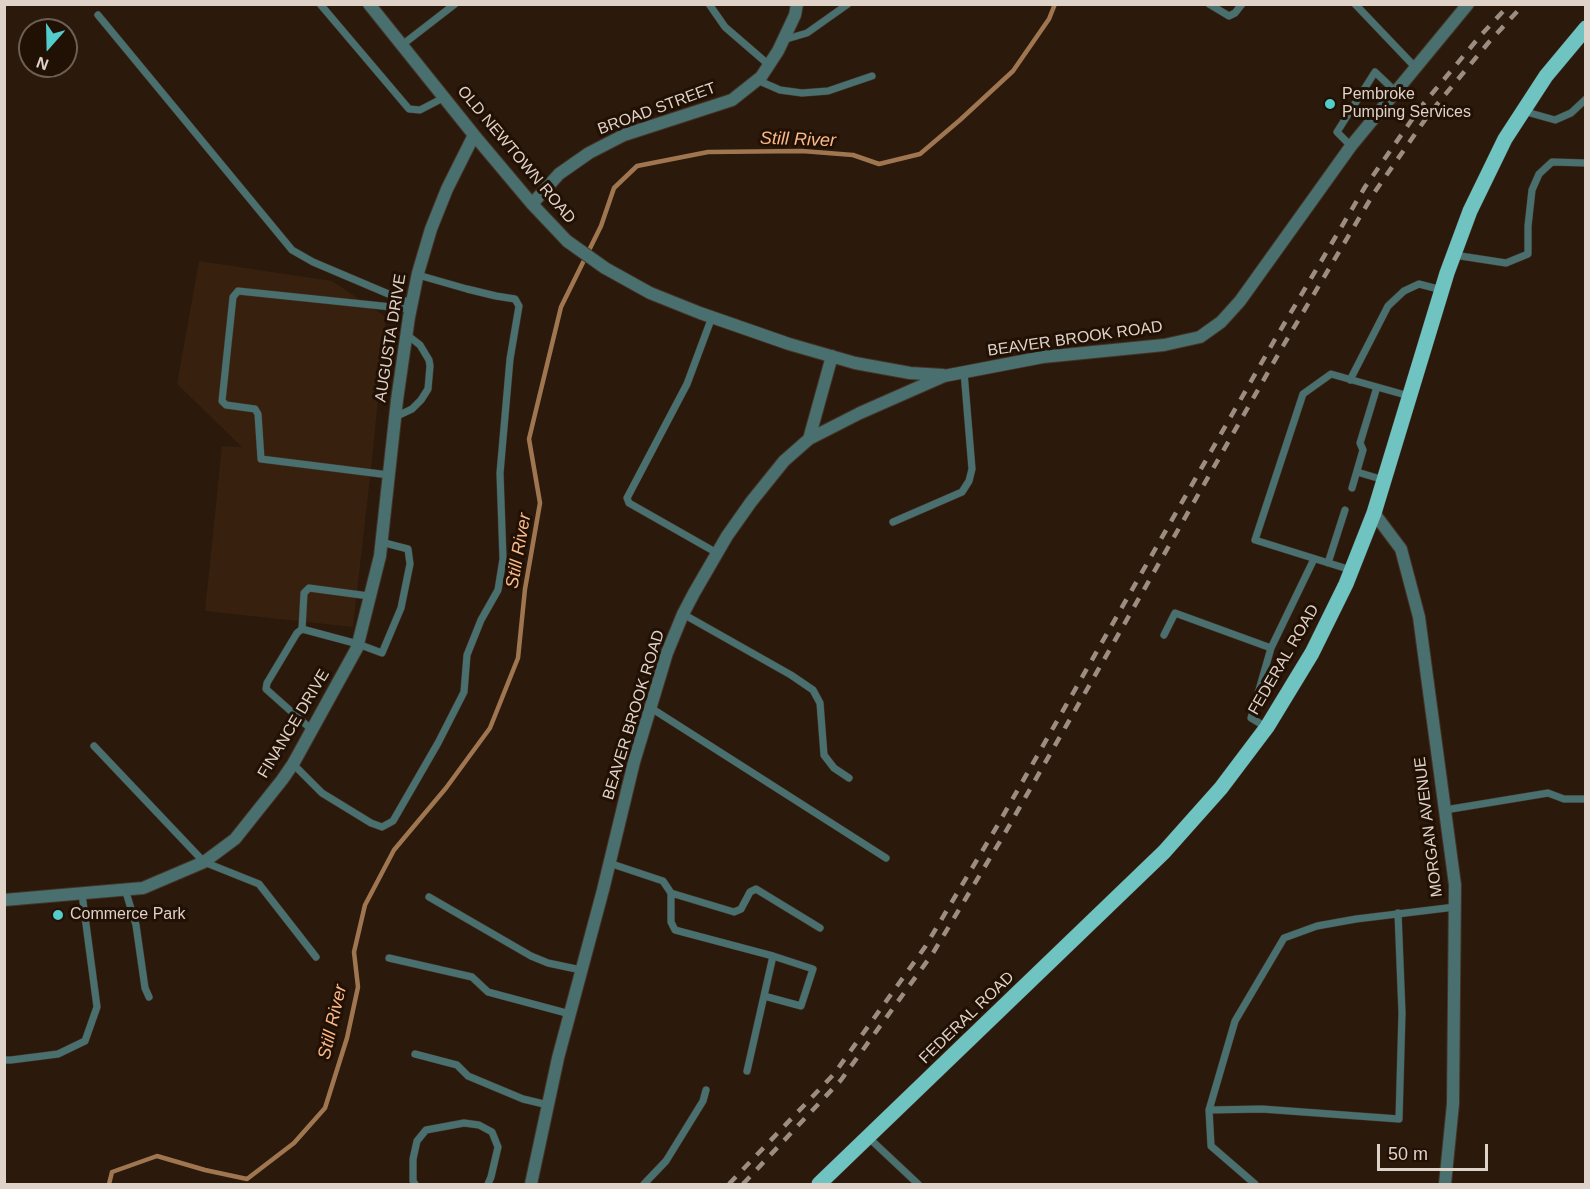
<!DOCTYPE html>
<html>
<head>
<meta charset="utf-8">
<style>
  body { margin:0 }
  #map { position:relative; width:1590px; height:1189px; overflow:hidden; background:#2b190b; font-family:Arial,sans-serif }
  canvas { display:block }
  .frame { position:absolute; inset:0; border:6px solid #dfd2c9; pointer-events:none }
  .north { position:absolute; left:18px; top:18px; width:60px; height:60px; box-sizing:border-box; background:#211004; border:2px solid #6d5e53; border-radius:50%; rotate:200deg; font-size:16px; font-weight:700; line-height:24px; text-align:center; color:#dfd2c9 }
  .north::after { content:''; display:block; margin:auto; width:21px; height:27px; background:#53cdcb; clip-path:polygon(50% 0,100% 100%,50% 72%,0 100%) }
  .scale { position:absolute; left:1377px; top:1144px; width:111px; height:27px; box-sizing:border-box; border:3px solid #dfd2c9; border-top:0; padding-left:8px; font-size:18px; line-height:21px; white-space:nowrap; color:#dfd2c9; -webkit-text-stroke:4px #211004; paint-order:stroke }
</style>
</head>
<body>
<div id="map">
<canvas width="1590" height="1189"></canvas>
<div class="frame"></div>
<div class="north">N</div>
<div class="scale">50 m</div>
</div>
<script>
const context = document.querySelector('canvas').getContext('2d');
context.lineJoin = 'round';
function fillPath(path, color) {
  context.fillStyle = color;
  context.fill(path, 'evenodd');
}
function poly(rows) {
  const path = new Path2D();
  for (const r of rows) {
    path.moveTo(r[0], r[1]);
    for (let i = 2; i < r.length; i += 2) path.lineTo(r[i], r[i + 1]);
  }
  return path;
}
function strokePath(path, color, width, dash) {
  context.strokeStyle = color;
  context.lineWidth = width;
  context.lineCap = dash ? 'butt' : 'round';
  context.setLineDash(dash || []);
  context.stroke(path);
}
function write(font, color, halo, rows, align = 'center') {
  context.font = font + ' Arial,sans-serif';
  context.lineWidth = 6;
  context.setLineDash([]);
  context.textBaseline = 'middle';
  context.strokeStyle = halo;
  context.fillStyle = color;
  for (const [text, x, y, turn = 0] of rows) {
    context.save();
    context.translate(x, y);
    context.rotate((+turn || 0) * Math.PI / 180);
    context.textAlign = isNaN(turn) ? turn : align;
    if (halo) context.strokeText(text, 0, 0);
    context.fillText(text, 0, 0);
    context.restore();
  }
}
const built = poly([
  [199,261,332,281,386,317,372,460,353,627,205,611,222,446,242,447,177,384]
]);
const stream = poly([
  [109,1184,112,1172,157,1156,205,1170,247,1179,294,1143,325,1108,347,1038,358,987,354,952,365,905,394,850,446,788,490,728,518,658,525,589,540,503,529,439,561,307,601,226,614,188,637,166,708,152,802,151,853,155,879,164,920,154,960,120,1013,71,1049,19,1055,4]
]);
const service = poly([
  [320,4,409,109,420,110,445,97],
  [709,4,725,27,769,65],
  [1209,4,1229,16,1235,13,1242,4],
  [1355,4,1416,68],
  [98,15,292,250,313,262,412,304],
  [783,40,807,33,848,4],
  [402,45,455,4],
  [757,80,780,90,802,93,828,91,872,76],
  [1523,111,1555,120,1571,113,1586,99],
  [1351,146,1337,132,1375,72,1396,92],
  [1454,255,1506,263,1528,254,1528,226,1532,190,1539,174,1552,162,1586,163],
  [712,317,687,384,627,498,629,503,717,553],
  [1350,380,1388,306,1404,291,1419,284,1442,290],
  [395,417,412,409,421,400,428,389,430,366,429,360,420,345,407,335],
  [1357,472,1384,480],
  [389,475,261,459,258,414,255,409,226,405,222,401,233,297,238,291,411,309],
  [1352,488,1363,450,1360,443,1377,387],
  [893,522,962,492,969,481,972,469,964,372],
  [1328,563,1345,510],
  [1351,570,1255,540,1303,394,1331,374,1409,396],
  [683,614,791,675,813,690,820,703,824,755,834,768,849,778],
  [302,629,304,593,309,588,369,596],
  [1164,635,1175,613,1271,648,1314,559],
  [651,708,886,858],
  [1266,727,1251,718,1271,648],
  [312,730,266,689,267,683,297,633,302,629,358,644,382,653,401,608,410,564,408,549,381,542],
  [94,746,204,862,259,884,316,957],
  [293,764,322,793,371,823,382,827,393,821,438,743,464,692,467,655,481,620,498,590,503,559,500,473,510,359,519,306,515,299,496,296,467,289,418,275],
  [1445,810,1548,793,1564,799,1586,799],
  [609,863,663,881,671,893,671,922,675,930,773,956,747,1071],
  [125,889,136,925,145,988,149,997],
  [671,893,734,912,741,909,750,892,756,889,820,928],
  [429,897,531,956,548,963,581,970],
  [389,958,472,977,488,992,570,1014],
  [764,996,801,1006,813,969,773,956],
  [415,1054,457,1065,468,1076,523,1099,548,1105],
  [4,1060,11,1060,58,1054,85,1041,97,1007,82,894],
  [1209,1110,1262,1109,1399,1119,1402,1013,1398,913],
  [869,1138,918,1184],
  [415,1184,413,1181,413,1159,417,1141,426,1130,464,1123,479,1125,492,1132,498,1147,491,1177,488,1184],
  [644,1184,666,1161,703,1101,706,1090],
  [1255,1184,1211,1146,1209,1110,1235,1021,1284,938,1317,926,1356,919,1455,907]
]);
const minor = poly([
  [369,4,474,135,532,204,567,241,605,268,650,293,700,313,789,344,855,363,910,373,943,375],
  [532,204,559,174,589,153,624,135,732,100,761,77,778,51,795,15,797,4],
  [809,439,832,356],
  [1374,513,1401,549,1419,617,1455,885,1453,1104,1445,1184],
  [4,900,143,888,204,862,235,839,282,780,293,764,357,648,380,556,397,400,409,317,418,273,431,229,447,189,474,135],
  [531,1184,558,1058,603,890,634,762,667,653,683,614,694,593,727,536,751,502,784,461,809,439,860,413,944,376,1043,357,1164,345,1200,337,1221,322,1240,301,1351,146,1468,4]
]);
const primary = poly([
  [819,1184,1164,852,1221,788,1267,727,1312,653,1346,584,1374,513,1447,273,1470,211,1505,139,1546,76,1586,28]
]);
const rail = poly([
  [729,1184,834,1074,925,947,996,828,1274,341,1365,187,1420,108,1481,35,1510,4],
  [743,1184,841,1080,933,953,1005,833,1283,346,1374,193,1429,114,1489,42,1524,4]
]);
const markers = [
  [1330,104,6,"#53cdcb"],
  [58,915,6,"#53cdcb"]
];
const poiNames = [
  ["Pembroke",1342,95],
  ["Pumping Services",1342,113],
  ["Commerce Park",70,915]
];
const streetNames = [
  ["BROAD STREET",657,109,-20],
  ["OLD NEWTOWN ROAD",516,155,50],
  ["AUGUSTA DRIVE",391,338,-81],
  ["BEAVER BROOK ROAD",1075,339,-8],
  ["FEDERAL ROAD",1284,660,-60],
  ["BEAVER BROOK ROAD",634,715,-73],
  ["FINANCE DRIVE",294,724,-59],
  ["MORGAN AVENUE",1429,827,-97],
  ["FEDERAL ROAD",967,1018,-44]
];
const waterNames = [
  ["Still River",798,140,2],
  ["Still River",519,551,-80],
  ["Still River",333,1022,-77]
];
fillPath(built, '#37200d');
strokePath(stream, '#a07651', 4.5);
strokePath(service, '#443326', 8);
strokePath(minor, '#443326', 14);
strokePath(primary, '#443326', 16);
strokePath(service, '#496f6e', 7);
strokePath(minor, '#496f6e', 12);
strokePath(primary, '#6fc3c1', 15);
strokePath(rail, '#9c8d82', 4.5, [10, 10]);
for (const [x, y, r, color] of markers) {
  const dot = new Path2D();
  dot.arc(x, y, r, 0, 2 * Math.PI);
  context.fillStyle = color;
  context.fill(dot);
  strokePath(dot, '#211004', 2);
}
write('16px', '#dfd2c9', '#211004', poiNames, 'left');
write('16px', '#dfd2c9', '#211004', streetNames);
write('italic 18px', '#fcb987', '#211004', waterNames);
</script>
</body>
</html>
